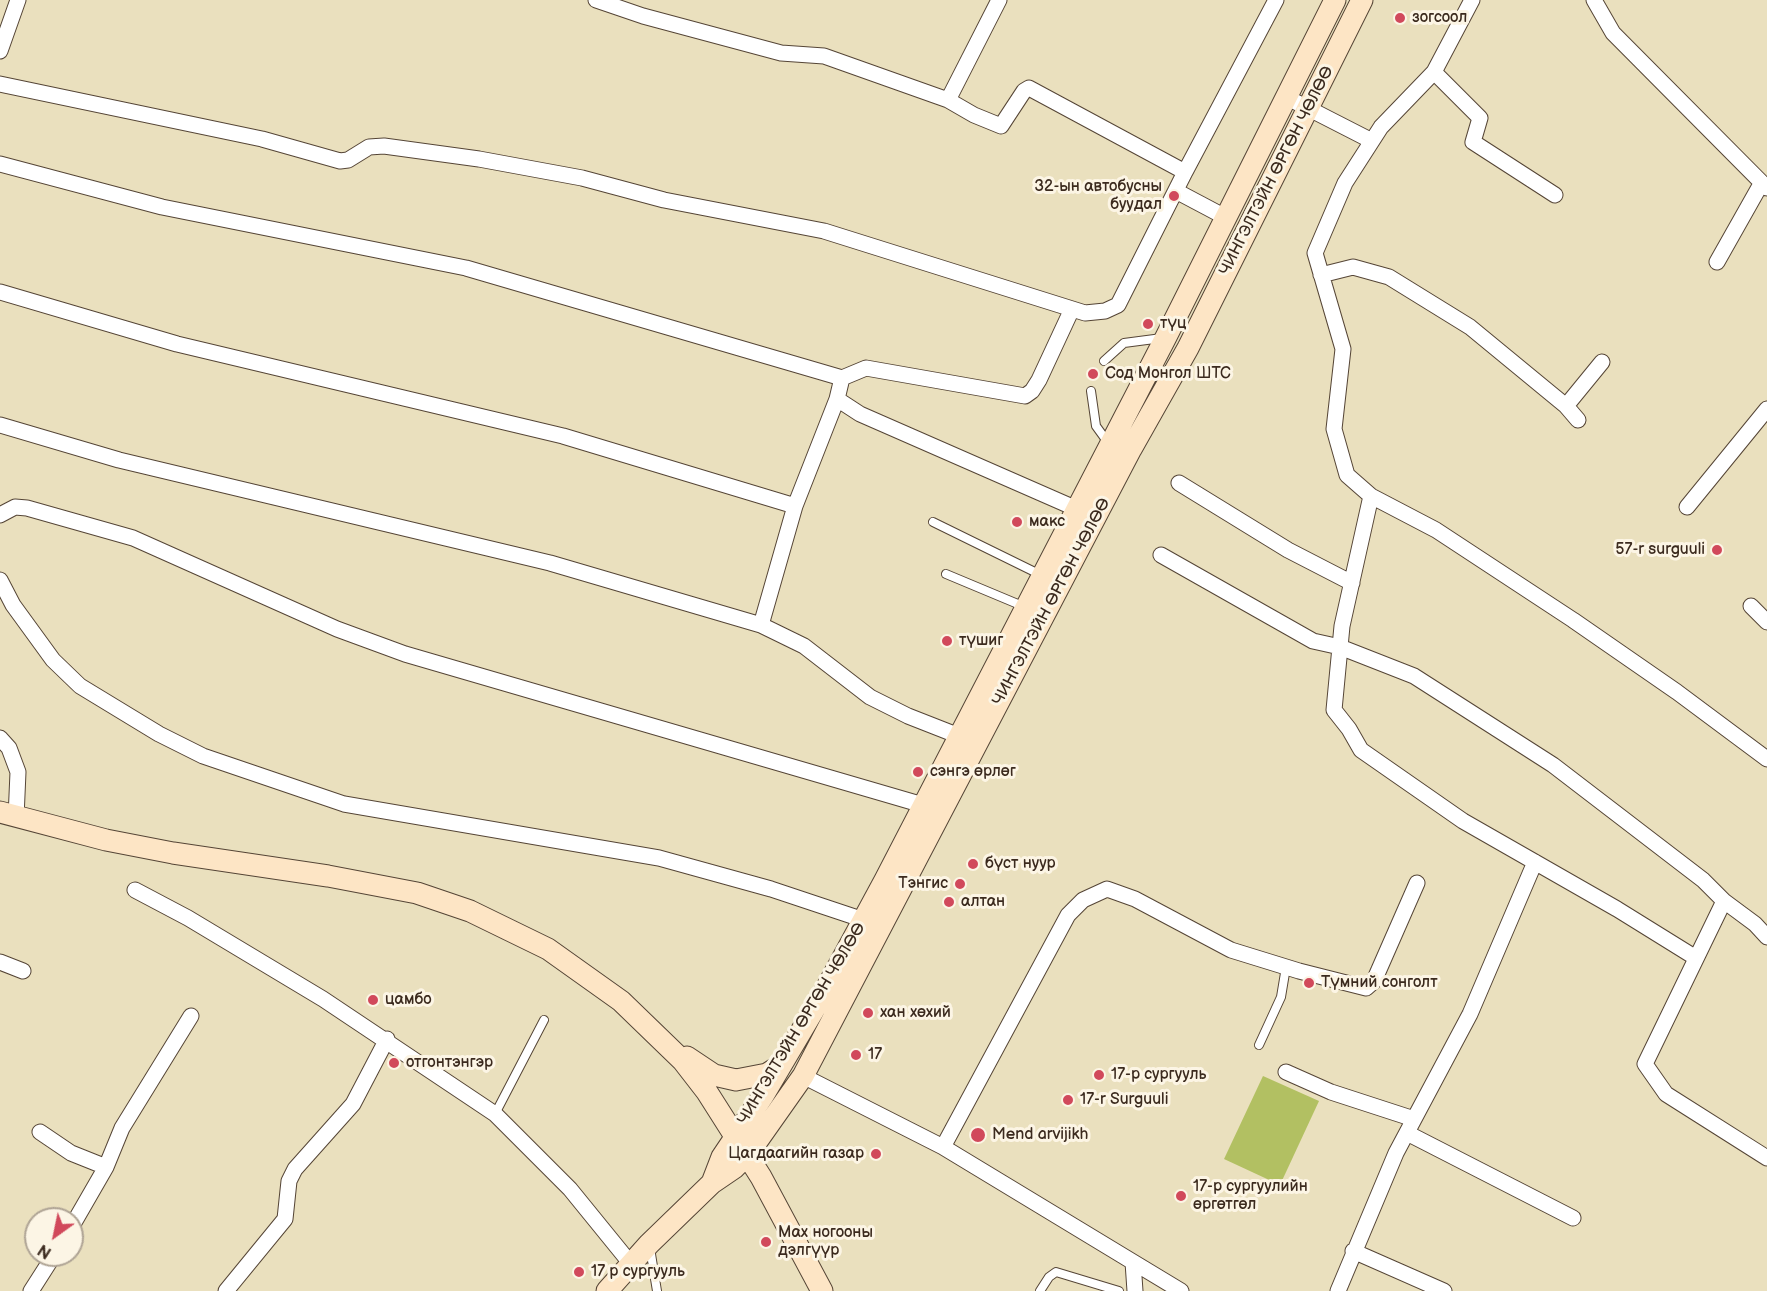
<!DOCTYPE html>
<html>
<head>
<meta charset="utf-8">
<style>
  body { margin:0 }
  #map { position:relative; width:1767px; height:1291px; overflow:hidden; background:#eae0be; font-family:"Balsamiq Sans",sans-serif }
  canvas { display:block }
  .north { position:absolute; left:24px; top:1207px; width:60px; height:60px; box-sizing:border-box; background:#fcf5e5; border:2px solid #afa495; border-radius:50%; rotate:213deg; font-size:16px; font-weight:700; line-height:24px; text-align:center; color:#3b2a1e }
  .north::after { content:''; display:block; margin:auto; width:21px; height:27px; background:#d1495b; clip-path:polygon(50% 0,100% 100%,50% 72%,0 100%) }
</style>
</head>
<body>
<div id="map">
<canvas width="1767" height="1291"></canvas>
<div class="north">N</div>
</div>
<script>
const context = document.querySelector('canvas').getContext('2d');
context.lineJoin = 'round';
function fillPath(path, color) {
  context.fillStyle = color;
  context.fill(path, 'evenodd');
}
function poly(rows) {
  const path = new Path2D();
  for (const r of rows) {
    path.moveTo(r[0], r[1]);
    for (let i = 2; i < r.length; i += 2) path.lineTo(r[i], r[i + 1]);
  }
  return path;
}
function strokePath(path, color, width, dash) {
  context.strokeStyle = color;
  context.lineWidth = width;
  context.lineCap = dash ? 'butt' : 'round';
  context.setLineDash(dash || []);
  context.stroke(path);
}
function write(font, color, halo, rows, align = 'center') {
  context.font = font + ' "Balsamiq Sans",sans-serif';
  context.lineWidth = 6;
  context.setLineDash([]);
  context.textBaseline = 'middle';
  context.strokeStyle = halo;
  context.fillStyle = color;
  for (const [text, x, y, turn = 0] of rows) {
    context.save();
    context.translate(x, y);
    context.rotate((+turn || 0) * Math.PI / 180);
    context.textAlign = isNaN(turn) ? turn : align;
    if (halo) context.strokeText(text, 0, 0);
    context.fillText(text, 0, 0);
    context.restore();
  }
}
const green = poly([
  [1263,1076,1319,1101,1280,1185,1224,1159]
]);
const lane = poly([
  [1104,361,1124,343,1162,338],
  [1091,391,1096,426,1109,444],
  [933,522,1041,575],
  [946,574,1025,607],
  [1259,1045,1281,997,1286,967],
  [495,1114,544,1020],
  [650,1248,657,1291],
  [1040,1291,1049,1277,1056,1272,1119,1291]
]);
const street = poly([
  [596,0,643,16,781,53,824,56,948,100,974,115,1001,126,1024,91,1029,88,1185,172,1276,0],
  [1472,0,1434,72,1381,127,1345,183,1315,253,1343,349,1334,429,1347,475,1371,496,1436,530,1573,620,1677,692,1767,759],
  [1594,0,1613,33,1767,188],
  [0,51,18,0],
  [1434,72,1480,118,1473,142,1555,195],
  [0,84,262,139,340,161,348,160,369,147,384,146,479,159,582,178,664,200,824,231,1085,313,1105,311,1118,305,1185,172],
  [1286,97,1372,141],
  [948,100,999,0],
  [0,164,162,207,466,268,842,378,837,399,860,414,1077,509],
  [1176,191,1227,218],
  [1717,262,1761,184],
  [1321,275,1353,267,1389,277,1470,327,1566,406,1578,420],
  [0,292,177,344,563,436,795,506],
  [842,378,866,368,1025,396,1032,391,1039,380,1072,309],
  [837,399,795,506,761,625,804,646,870,697,908,716,959,736],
  [1566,406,1602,362],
  [0,425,119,460,550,563,761,625],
  [1179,483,1288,550,1352,583],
  [1371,496,1342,626,1334,710,1349,729,1361,750,1463,821,1617,909,1696,958],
  [1687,507,1767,409],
  [0,515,15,507,27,508,133,538,337,629,405,654,923,805],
  [1161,555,1313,641,1340,647,1414,676,1553,765,1703,880,1724,901,1645,1064,1666,1094,1767,1158],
  [0,580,13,605,53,660,80,686,159,734,203,756,344,804,659,858,771,889,864,920],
  [1751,606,1767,622],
  [0,738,9,748,18,772,16,818],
  [135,890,188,918,323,999,495,1114,570,1189,631,1264],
  [1724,901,1755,924,1767,937],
  [0,962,23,971],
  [1286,1072,1331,1092,1414,1119],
  [803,1076,943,1147,1133,1262,1135,1291],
  [40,1132,71,1153,106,1167],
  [1407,1133,1573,1218],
  [943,1147,1068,915,1083,900,1107,889,1135,899,1231,950,1299,971,1366,988,1374,981,1417,883],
  [72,1226,106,1167,122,1128,191,1016],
  [1353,1251,1444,1291],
  [1133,1262,1181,1291],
  [31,1291,54,1255],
  [226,1291,285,1219,289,1181,295,1169,353,1104,387,1039],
  [1338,1291,1396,1153,1470,1014,1535,862]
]);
const secondary = poly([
  [0,812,106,840,173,853,328,876,417,893,470,911,548,949,621,1001,683,1061,707,1092,761,1177,822,1291],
  [687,1057,714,1075,736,1080,767,1074,781,1065],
  [712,1183,722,1157,763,1096,825,991,885,880,1166,337,1335,0],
  [607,1291,649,1244,712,1183,734,1168,748,1154,803,1076,1131,449,1188,348,1362,0]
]);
const markers = [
  [1400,18,6,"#d1495b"],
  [1174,196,6,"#d1495b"],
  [1148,324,6,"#d1495b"],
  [1093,374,6,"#d1495b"],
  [1017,522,6,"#d1495b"],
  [1717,550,6,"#d1495b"],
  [947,641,6,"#d1495b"],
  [918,772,6,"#d1495b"],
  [973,864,6,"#d1495b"],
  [960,884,6,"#d1495b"],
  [949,902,6,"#d1495b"],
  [1309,983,6,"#d1495b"],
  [373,1000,6,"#d1495b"],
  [868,1013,6,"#d1495b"],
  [856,1055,6,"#d1495b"],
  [394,1063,6,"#d1495b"],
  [1099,1075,6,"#d1495b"],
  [1068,1100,6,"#d1495b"],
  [978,1135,8,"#d1495b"],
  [876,1154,6,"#d1495b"],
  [1181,1196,6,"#d1495b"],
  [766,1242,6,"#d1495b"],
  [579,1272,6,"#d1495b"]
];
const poiNames = [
  ["зогсоол",1412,18],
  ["32-ын автобусны",1162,187,"right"],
  ["буудал",1162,205,"right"],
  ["түц",1160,324],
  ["Сод Монгол ШТС",1105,374],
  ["макс",1029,522],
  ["57-r surguuli",1705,550,"right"],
  ["түшиг",959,641],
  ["сэнгэ өрлөг",930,772],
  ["бүст нуур",985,864],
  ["Тэнгис",948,884,"right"],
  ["алтан",961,902],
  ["Түмний сонголт",1321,983],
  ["цамбо",385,1000],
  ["хан хөхий",880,1013],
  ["17",868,1055],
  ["отгонтэнгэр",406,1063],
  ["17-р сургууль",1111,1075],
  ["17-r Surguuli",1080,1100],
  ["Mend arvijikh",992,1135],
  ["Цагдаагийн газар",864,1154,"right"],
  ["17-р сургуулийн",1193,1187],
  ["өргөтгөл",1193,1205],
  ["Мах ногооны",778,1233],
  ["дэлгүүр",778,1251],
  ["17 р сургууль",591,1272]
];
const streetNames = [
  ["ЧИНГЭЛТЭЙН ӨРГӨН ЧӨЛӨӨ",1277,171,-63],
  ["ЧИНГЭЛТЭЙН ӨРГӨН ЧӨЛӨӨ",1052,602,-62],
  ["ЧИНГЭЛТЭЙН ӨРГӨН ЧӨЛӨӨ",802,1024,-59]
];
fillPath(green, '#b2c062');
strokePath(lane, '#554536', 10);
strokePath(street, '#554536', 17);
strokePath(secondary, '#554536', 23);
strokePath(lane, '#fff', 8);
strokePath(street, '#fff', 15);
strokePath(secondary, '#fde5c5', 21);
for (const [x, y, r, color] of markers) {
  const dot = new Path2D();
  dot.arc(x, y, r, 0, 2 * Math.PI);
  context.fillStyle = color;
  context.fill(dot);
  strokePath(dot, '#fcf5e5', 2);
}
write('16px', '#3b2a1e', '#fcf5e5', poiNames, 'left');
write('16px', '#3b2a1e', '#fcf5e5', streetNames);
</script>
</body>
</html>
